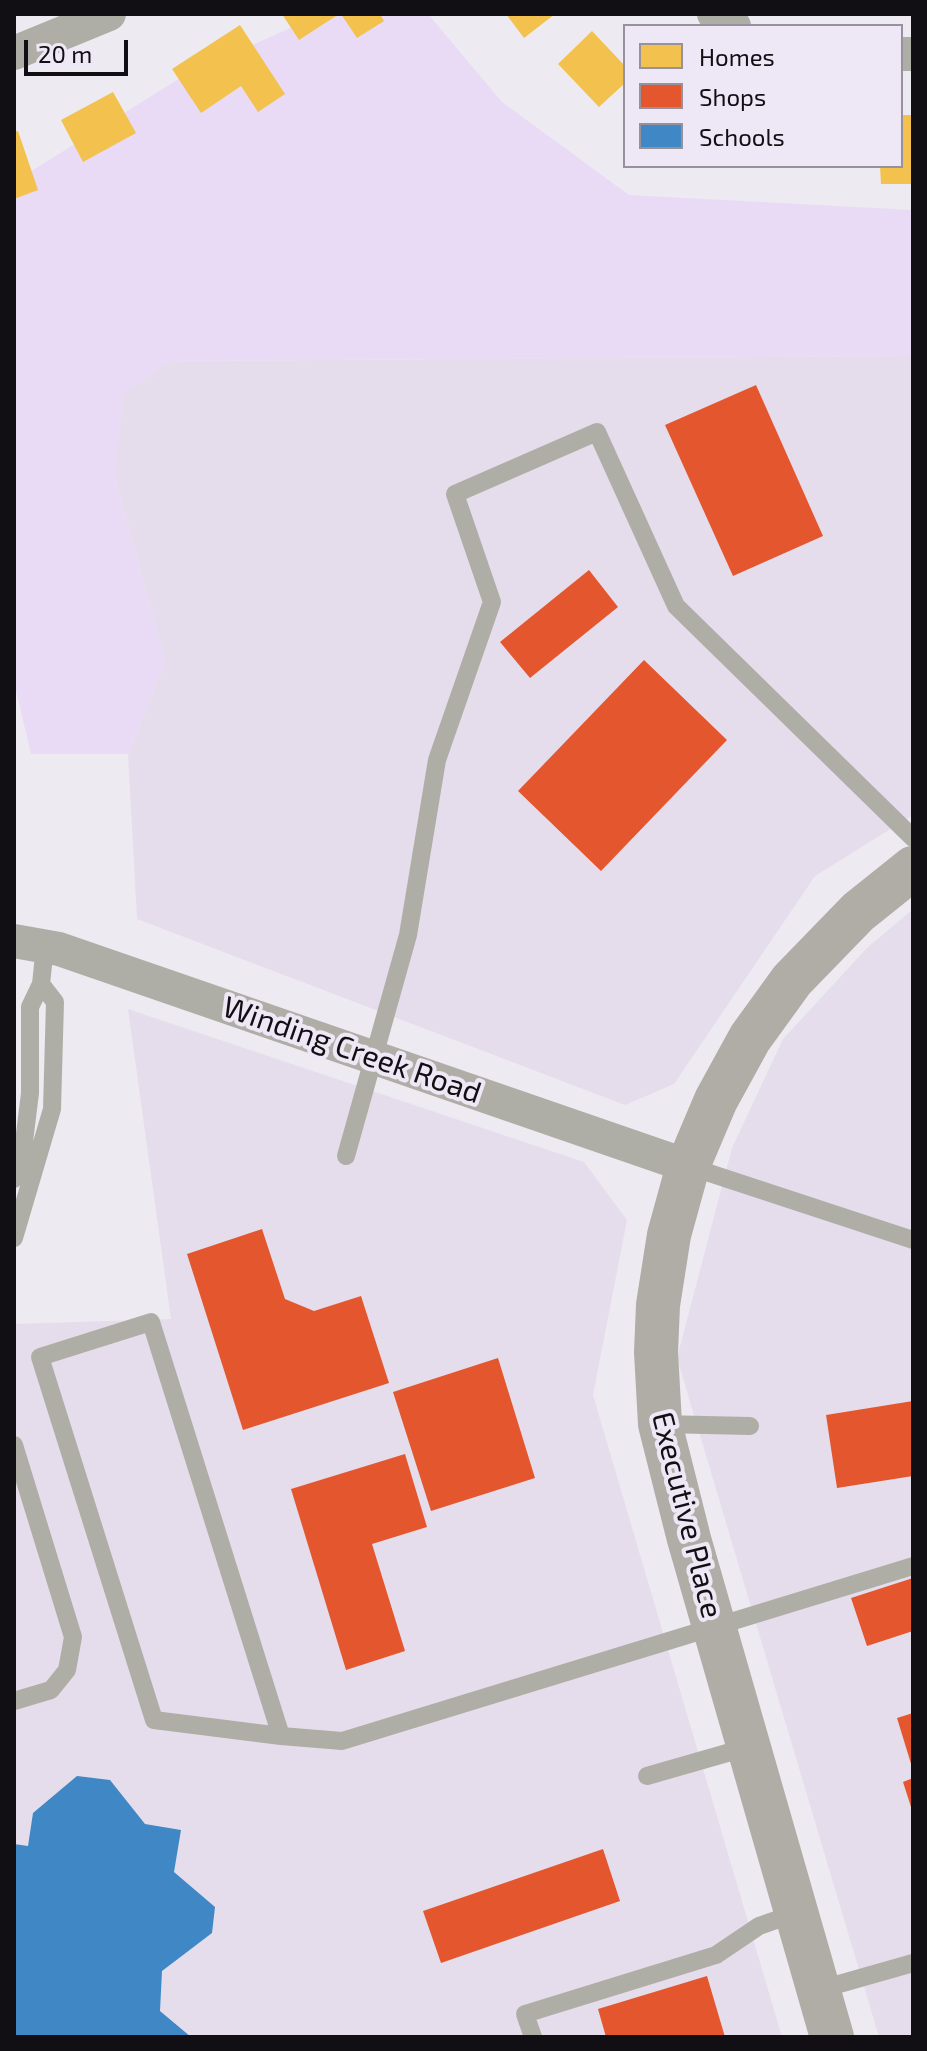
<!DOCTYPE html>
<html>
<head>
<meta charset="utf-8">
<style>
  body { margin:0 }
  #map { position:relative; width:927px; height:2051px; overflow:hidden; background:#eeeaf2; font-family:"Exo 2",sans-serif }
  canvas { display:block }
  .frame { position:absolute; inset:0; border:16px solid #110f13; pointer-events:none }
  .legend { position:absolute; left:623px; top:24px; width:280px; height:144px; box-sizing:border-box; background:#eee7f5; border:2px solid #96919b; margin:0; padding:10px 14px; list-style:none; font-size:24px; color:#110f13 }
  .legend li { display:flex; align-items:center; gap:16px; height:40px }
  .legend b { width:40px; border:2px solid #96919b }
  .scale { position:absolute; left:24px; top:40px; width:104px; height:36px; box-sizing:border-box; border:4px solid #110f13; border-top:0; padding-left:10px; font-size:24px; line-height:28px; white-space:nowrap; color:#110f13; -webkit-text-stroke:6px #eee7f5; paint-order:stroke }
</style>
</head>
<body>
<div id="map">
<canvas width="927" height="2051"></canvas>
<div class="frame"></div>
<ul class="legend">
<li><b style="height:22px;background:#f2c14e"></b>Homes</li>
<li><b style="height:22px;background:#e4572e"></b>Shops</li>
<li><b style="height:22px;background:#3f88c5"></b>Schools</li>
</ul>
<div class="scale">20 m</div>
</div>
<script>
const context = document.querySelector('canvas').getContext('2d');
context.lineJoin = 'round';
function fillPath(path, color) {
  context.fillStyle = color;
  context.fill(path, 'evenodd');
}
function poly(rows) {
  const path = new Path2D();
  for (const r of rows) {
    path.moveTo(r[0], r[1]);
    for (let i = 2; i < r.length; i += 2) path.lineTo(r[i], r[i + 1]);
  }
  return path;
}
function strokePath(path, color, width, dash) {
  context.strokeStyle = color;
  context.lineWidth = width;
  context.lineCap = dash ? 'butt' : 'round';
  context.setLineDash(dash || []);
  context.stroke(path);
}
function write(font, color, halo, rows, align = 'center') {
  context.font = font + ' "Exo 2",sans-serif';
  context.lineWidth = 8;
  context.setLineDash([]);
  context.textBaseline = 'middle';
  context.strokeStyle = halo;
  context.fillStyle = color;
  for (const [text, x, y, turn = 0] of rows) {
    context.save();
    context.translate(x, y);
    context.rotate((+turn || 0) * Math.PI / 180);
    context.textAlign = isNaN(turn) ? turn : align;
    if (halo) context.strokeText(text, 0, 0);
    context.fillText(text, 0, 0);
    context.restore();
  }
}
const built = poly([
  [913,356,913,815,815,876,674,1084,625,1105,137,919,128,754,165,661,115,478,122,394,169,361],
  [913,909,913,2037,879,2037,677,1358,732,1148,783,1039,867,948],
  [128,1009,584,1162,627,1220,593,1395,782,2037,14,2037,14,1324,171,1319]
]);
const green = poly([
  [322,14,428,14,502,102,629,195,913,210,913,356,169,361,123,394,115,478,165,661,128,754,31,754,14,682,14,182,185,75]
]);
const homes = poly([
  [282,14,339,14,299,40],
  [341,14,380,14,384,21,357,38],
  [506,14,555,14,524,38],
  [240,25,285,94,258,112,241,86,201,113,172,69],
  [592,31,625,66,625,83,599,107,558,64],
  [113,92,136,133,83,162,61,120],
  [901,115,913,115,913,184,881,184,880,166,901,166],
  [18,131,38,190,14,199,14,132]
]);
const shops = poly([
  [756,385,823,536,733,576,665,425],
  [589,570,618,607,530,678,500,642],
  [644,660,727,740,601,871,518,791],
  [262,1229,285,1299,314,1311,361,1296,389,1383,243,1430,187,1254],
  [498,1358,535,1478,431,1511,393,1392],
  [913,1401,913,1476,837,1488,826,1415],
  [405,1454,427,1527,372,1544,405,1651,346,1670,291,1489],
  [913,1578,913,1631,867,1646,851,1598],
  [913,1713,913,1767,912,1767,897,1718],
  [913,1778,913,1810,912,1810,903,1782],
  [603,1849,620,1901,441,1963,423,1911],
  [707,1976,725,2037,606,2037,598,2009]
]);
const schools = poly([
  [77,1776,110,1780,145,1824,181,1830,174,1872,215,1907,212,1933,162,1971,160,2011,191,2037,14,2037,14,1844,28,1846,33,1813]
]);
const lane = poly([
  [346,1156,408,935,437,760,492,602,455,494,597,432,676,606,913,838],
  [688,1166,913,1240],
  [14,1179,22,1158,30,1093,30,1007,41,984,45,946],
  [14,1238,52,1109,55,1002,41,984],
  [661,1424,750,1426],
  [14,1445,73,1637,67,1670,51,1690,14,1701],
  [281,1736,151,1322,40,1357,154,1720,281,1736,342,1741,913,1566],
  [647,1776,748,1747],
  [818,1990,913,1963],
  [533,2037,525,2014,716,1955,759,1926,796,1913]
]);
const street = poly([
  [714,14,734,26],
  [14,53,109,14],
  [901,54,913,54],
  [14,941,59,949,688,1166]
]);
const secondary = poly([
  [832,2037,689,1539,660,1424,656,1352,658,1305,669,1235,688,1166,716,1100,750,1038,792,980,858,912,913,868]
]);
const streetNames = [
  ["Winding Creek Road",352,1050,19],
  ["Executive Place",687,1515,76]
];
fillPath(built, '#e5ddec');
fillPath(green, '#e9dbf6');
fillPath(homes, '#f2c14e');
fillPath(shops, '#e4572e');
fillPath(schools, '#3f88c5');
strokePath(lane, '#afaea6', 18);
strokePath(street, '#afaea6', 34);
strokePath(secondary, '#afada5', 44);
write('30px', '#110f13', '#eee7f5', streetNames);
</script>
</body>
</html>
